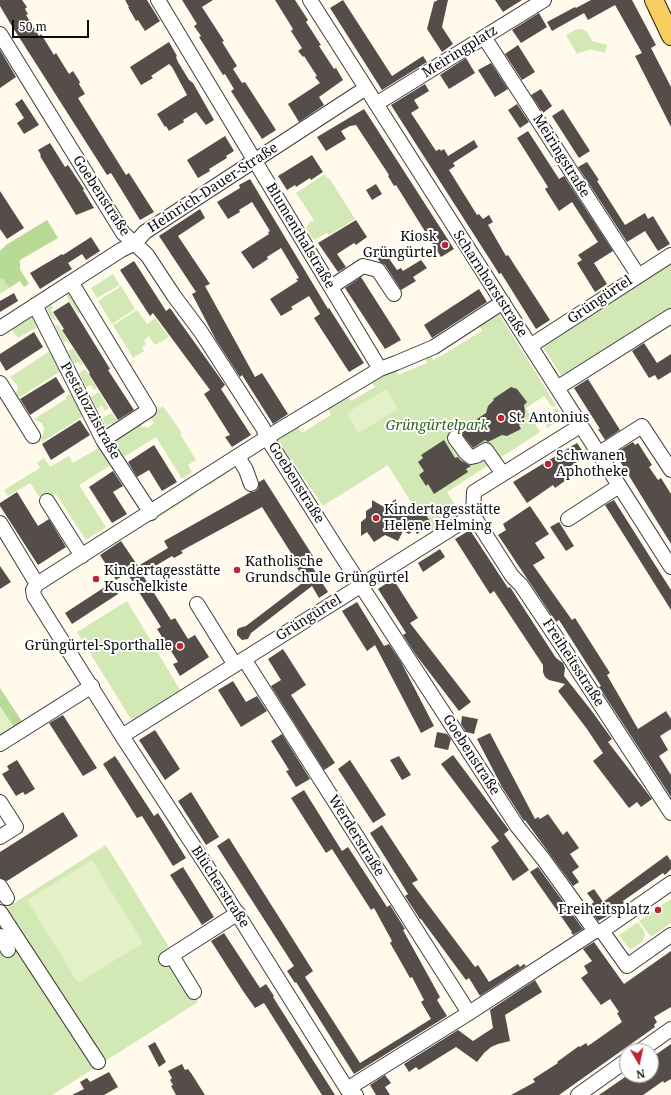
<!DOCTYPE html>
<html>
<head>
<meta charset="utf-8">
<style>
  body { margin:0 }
  #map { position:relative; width:671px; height:1095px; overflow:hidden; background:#fffaec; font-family:"Noto Serif",serif }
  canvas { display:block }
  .north { position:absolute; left:619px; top:1043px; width:40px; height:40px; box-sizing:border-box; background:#fff; border:1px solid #9e9e9e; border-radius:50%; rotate:171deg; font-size:11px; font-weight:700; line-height:16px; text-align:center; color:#0c0c0c }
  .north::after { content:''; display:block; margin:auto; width:14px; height:18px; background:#be2332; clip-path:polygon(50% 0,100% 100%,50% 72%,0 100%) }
  .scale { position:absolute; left:12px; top:20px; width:77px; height:18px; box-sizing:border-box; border:2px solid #0c0c0c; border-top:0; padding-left:5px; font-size:12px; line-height:14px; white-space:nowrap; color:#0c0c0c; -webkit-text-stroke:3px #fff; paint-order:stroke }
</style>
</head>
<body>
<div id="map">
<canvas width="671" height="1095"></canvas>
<div class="north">N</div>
<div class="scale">50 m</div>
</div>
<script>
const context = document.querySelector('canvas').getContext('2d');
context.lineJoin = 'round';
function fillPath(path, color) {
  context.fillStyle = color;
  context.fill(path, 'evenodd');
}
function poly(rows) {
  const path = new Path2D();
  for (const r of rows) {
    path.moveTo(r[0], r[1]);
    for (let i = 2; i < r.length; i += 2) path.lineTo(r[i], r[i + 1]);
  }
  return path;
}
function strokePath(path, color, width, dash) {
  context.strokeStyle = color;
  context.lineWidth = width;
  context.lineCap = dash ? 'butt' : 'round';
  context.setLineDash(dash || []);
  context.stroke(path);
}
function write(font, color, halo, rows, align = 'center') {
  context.font = font + ' "Noto Serif",serif';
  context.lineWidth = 4;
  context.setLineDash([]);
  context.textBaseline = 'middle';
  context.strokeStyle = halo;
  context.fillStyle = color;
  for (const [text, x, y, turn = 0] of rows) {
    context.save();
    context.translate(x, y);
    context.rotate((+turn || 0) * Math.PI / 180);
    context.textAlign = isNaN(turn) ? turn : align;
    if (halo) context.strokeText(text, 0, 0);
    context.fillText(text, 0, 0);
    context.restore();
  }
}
const green = poly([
  [582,29,587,32,592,41,607,45,605,53,590,49,577,54,566,35,575,30],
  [325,174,328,179,329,178,355,219,329,235,327,233,314,240,306,228,309,223,314,220,296,193],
  [671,260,671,309,563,378,541,344],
  [113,274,120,285,97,298,91,288],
  [0,279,4,280,9,288,0,294],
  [121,286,135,309,112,324,98,301],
  [72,290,85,310,78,314,65,294],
  [51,304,53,308,51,310,57,320,55,321,54,318,52,319,46,308],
  [137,310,147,324,155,318,169,337,155,345,149,336,144,340,146,344,142,347,144,351,133,358,113,325],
  [497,311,556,405,552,407,544,396,526,408,540,432,447,492,459,511,457,515,430,533,388,465,323,506,276,437,296,424,302,433,331,415,326,406,346,394,351,401,375,387,370,379,395,368,398,375,427,363,424,356,429,353,433,360,441,356,482,331,478,324],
  [32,316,37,327,18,338,11,329],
  [58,325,70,344,69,344,66,341,64,343,55,326],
  [73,348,83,364,80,366,78,362,74,364,68,351],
  [50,351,61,371,15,400,14,396,18,389,17,385,10,377],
  [85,369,97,388,94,390,91,385,86,387,79,373],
  [99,392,109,408,105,411,102,406,97,409,91,397],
  [72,393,83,416,42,442,40,438,43,434,44,428,42,423,34,419,66,399,66,396],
  [163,406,182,433,180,434,196,460,188,465,192,472,182,479,156,437,124,457,112,439,139,422,143,428,145,426,147,428,154,423,149,415],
  [557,408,563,417,547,428,545,426,558,418,553,410],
  [112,413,120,425,115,429,111,423,106,426,102,418],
  [100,447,111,465,79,485,106,527,86,540,56,494,43,502,30,483,8,496,4,490,40,468,37,463,44,458,50,467,69,456,73,463],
  [235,464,236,466,232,468,229,472,210,485,206,486,205,483],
  [194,490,196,492,195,494,150,523,148,522,147,520],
  [127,601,180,690,132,721,77,632],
  [106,845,169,947,165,950,198,1002,52,1095,0,1095,0,918,3,910],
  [671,899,671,923,651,937,639,921],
  [638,922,644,931,645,936,642,942,630,950,619,935]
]);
const forest = poly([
  [47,220,58,238,20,260,20,269,29,284,24,287,20,281,9,288,4,280,0,279,0,251,6,245],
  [0,688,23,723,8,728,0,716]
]);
const pitch = poly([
  [386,389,398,409,358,433,347,413],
  [0,706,14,727,0,736],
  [92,860,143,943,78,983,27,900]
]);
const building = poly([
  [0,0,22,0,27,7,25,9,28,14,26,15,39,36,41,34,54,55,56,53,69,74,73,71,80,82,79,84,85,94,78,98,126,175,129,173,154,212,140,220,111,173,107,175,10,23,0,6],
  [125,0,147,0,160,21,145,31,138,20,136,21,128,7,129,7],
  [182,0,213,0,202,7,224,41,222,42,237,66,233,69,242,83,245,82,276,130,262,139,231,91,234,89,225,74,223,75,199,37,201,36,194,26,197,24],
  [275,0,295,0,308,20,306,22,321,45,319,46,334,69,336,68,343,80,319,97,324,105,299,122,288,104,320,83,315,77,317,76,304,56,303,57,298,51,302,48,291,31,293,29],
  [343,0,392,76,423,56,427,62,382,90,330,8],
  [438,0,448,0,442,27,453,44,442,52,427,29,434,2],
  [495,0,522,0,503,12],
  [591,0,632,0,656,45,651,48,671,87,671,127,635,56,642,53,615,5,588,20,584,13,552,31,547,22,575,7,576,8],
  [539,13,547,27,521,43,512,30],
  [169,42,177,56,176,57,178,62,189,80,193,83,214,120,206,125,196,112,183,120,184,122,169,131,166,126,165,127,157,114,187,95,172,67,169,64,151,76,153,78,141,85,130,67],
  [518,45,535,72,522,80,505,54],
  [0,50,16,77,0,88],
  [466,58,475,73,449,89,440,75],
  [491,63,508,89,495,97,478,70],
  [425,84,429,91,414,100,419,108,411,113,436,151,440,149,441,151,444,149,448,156,474,140,478,147,453,163,455,166,449,170,477,215,479,214,483,219,489,215,493,222,488,225,506,256,508,255,550,320,536,329,501,273,499,274,496,269,391,105],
  [541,89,552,106,543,113,531,95],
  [22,99,39,125,24,134,17,123,24,118,15,104],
  [517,104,529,122,520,128,508,110],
  [364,109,454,249,441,257,396,185,394,186,388,176,389,175,356,125,350,126,341,131,346,139,326,151,317,137],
  [563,109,590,151,579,158,552,116],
  [528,131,559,179,564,176,613,251,594,263,607,284,595,292,577,263,582,260,578,255,598,242,572,202,559,211,545,189,548,187,517,138],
  [225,136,234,151,226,156,227,158,209,169,210,171,198,178,187,160],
  [50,143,65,167,68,165,84,189,83,190,94,208,76,215,40,156,41,155,38,150],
  [312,155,323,172,311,180,310,178,296,187,295,185,287,190,278,176],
  [587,162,599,180,597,181,625,225,645,213,648,219,653,216,670,244,658,251,645,231,627,242,578,167],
  [250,179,328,309,329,308,364,363,349,372,314,318,320,314,309,296,291,307,293,309,281,316,270,299,298,281,296,279,299,278,281,248,267,257,268,259,253,269,241,252,269,234,268,232,270,231,252,202,239,210,240,212,228,219,217,202,240,188,239,185],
  [376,184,382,194,372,200,366,190],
  [0,191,24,228,7,239,0,229],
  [200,209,205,218,178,236,210,284,205,286,255,377,262,373,288,414,273,424,242,375,240,377,216,340,192,294,196,292,159,236],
  [356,220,367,237,356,245,354,243,337,254,346,267,338,272,318,243],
  [91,237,100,251,86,260,82,254,68,263,72,269,40,289,30,273,62,254,63,255],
  [383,250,397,270,401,268,403,271,421,260,427,268,413,277,416,281,401,290,385,265,380,262,375,255],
  [134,261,166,311,170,308,225,385,221,389,251,435,232,447,225,437,230,435,204,394,210,390,153,313,150,316,120,270],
  [361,277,401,340,385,349,345,288],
  [479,289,487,302,432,338,424,325],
  [14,293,18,301,0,312,0,301],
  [69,302,110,369,108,370,134,410,118,420,89,374,90,373,62,330,64,329,53,312],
  [34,332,43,347,6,371,0,361,0,354],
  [644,343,657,363,671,354,671,372,658,380,655,375,649,378,632,351],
  [56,377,65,392,30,415,20,399],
  [588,379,620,430,605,440,598,429,600,429,574,388],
  [511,387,517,389,527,402,524,405,525,412,524,419,519,425,521,429,507,436,502,435,488,442,485,440,473,448,461,433,479,422,477,419,486,413,488,406,494,400,493,399],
  [80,420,90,435,51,460,42,444],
  [444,440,455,458,458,457,460,460,471,466,466,469,468,472,434,494,428,484,426,486,419,475,424,471,418,462,423,458,421,455],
  [633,442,635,445,638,443,652,465,649,467,658,480,661,478,671,494,671,544,615,453],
  [577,443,586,456,568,468,569,470,565,472,569,478,555,488,553,485,527,503,513,482],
  [154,445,177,482,162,491,149,470,137,477,128,462],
  [113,471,123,486,113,492,127,514,112,523,89,487],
  [264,479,318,564,313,568,328,592,319,598,312,586,251,633,248,639,242,640,237,635,237,630,239,628,246,626,305,581,296,566,298,564,262,507,181,551,183,553,174,558,172,556,142,574,171,620,175,618,188,639,195,635,209,657,180,676,173,664,178,662,157,629,161,627,127,573,116,580,100,555,121,541,138,566,168,548,164,541,251,492,254,492,258,489,259,482],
  [17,492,38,526,49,519,66,547,38,565,0,506,0,503],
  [396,499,396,506,408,512,419,505,432,524,417,534,414,530,409,534,403,531,398,541,385,535,374,542,367,532,361,536,361,522,366,518,366,511,372,507,372,500,384,507],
  [614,500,671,590,671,610,605,505],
  [530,506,549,534,535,543,545,558,533,565,572,620,575,618,610,673,607,675,638,729,666,711,671,719,671,729,660,736,668,750,659,756,671,775,671,797,599,687,601,686,559,620,556,622,498,535,506,530,503,524],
  [559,522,574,546,566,551,550,527],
  [470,530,508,588,510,587,556,658,563,663,565,668,564,676,591,710,612,739,608,742,652,799,641,807,637,802,629,808,593,761,603,753,587,729,558,691,565,684,549,680,545,677,543,672,543,665,494,591,490,594,455,539],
  [440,549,445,557,423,572,418,563],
  [0,566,11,582,0,589],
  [393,579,418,618,410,623,471,702,459,711,416,655,403,635,406,633,378,589],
  [111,583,118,594,72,624,65,613],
  [357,602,384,646,389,644,401,662,434,726,421,733,375,645,367,651,342,611],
  [283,649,306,685,291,695,335,763,324,770,271,686,281,680,268,659],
  [233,681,246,702,257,696,267,711,241,727,218,690],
  [63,715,97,768,83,776,49,723],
  [462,716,478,719,474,734,466,732,461,724],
  [155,730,180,769,165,780,139,740],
  [437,732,447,734,451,739,448,750,434,747],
  [490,733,535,819,538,817,540,819,548,814,563,835,567,831,579,848,570,854,579,867,572,872,579,882,573,886,525,820,524,821,502,787,477,739],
  [282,734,310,779,296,787,286,771,289,770,271,741],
  [453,755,509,830,504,834,529,870,513,881,491,847,499,841,441,764],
  [115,756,154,816,158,813,186,858,173,866,142,816,137,818,103,764],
  [399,756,411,775,402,780,390,760],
  [17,760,35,789,25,795,23,792,16,796,2,774,9,770,7,766],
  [350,760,386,815,373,823,338,769],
  [304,790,342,851,348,847,387,907,390,905,405,929,403,930,440,997,437,1000,447,1016,354,1074,296,982,295,983,287,971,294,966,217,846,229,838,313,971,305,977,360,1063,431,1019,421,1002,424,1000,412,977,410,978,397,955,390,943,392,941,374,908,371,910,332,849,326,853,291,798],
  [191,792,219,837,206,845,178,801],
  [63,812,78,836,7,881,0,878,0,852],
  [382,825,418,880,412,883,475,967,478,965,489,982,518,964,520,967,524,964,526,966,480,996,469,978,466,980,421,919,420,919,405,896,408,894,370,833],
  [667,855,671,861,671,869,665,875,663,873,623,901,624,903,611,913,611,914,598,921,588,907,594,902,587,893,594,889,603,902],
  [183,867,214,917,202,925,170,875],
  [538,867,583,929,573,935,571,932,572,932,530,872],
  [224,933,260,988,266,984,274,996,273,997,335,1095,322,1095,264,1003,255,1008,243,991,211,941],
  [594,942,624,984,671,951,671,1007,654,1017,657,1022,654,1025,655,1027,559,1095,511,1095,535,1082,533,1079,558,1063,557,1062,579,1046,580,1047,586,1043,588,1046,622,1022,617,1013,619,1012,610,999,601,1005,581,978,588,973,584,966,592,961,583,949],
  [535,980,542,992,505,1015,510,1041,498,1044,491,1047,484,1053,477,1062,456,1047,419,1070,416,1067,409,1072,404,1064,458,1030,473,1041,493,1028,490,1010],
  [155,1042,166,1062,159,1067,148,1046],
  [671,1044,671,1079,664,1083,663,1081,643,1095,599,1095,628,1075,651,1075,651,1058],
  [182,1064,185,1070,188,1069,191,1073,205,1095,176,1095,171,1086,173,1085,170,1080,172,1078,168,1071],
  [109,1072,118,1087,104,1095,72,1095,84,1089,80,1082,87,1078,90,1082],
  [385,1075,391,1083,385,1087,390,1095,376,1095,370,1085]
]);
const minor = poly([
  [158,0,380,369],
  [310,0,671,567],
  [0,34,123,233,147,255,174,296,201,332,263,428,267,438,336,547,517,826,544,860,595,931],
  [484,37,638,275],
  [376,104,544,0],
  [71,282,149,410,103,440],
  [331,287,363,266,378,270,394,294],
  [35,305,103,440,151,513],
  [0,328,121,250,135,243,145,232,366,88],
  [530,346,671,255],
  [0,383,33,436],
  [557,388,671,316],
  [455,438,466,453,471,457,476,456,486,450,503,474],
  [598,454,642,426,671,470],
  [238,457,246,470,251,484],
  [47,501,82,556],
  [473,515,512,576,521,585,562,646,671,813],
  [473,515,474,492,580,426],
  [568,519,619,486],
  [0,523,37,584],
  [197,604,235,665],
  [244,659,469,1013],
  [122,736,473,515],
  [0,744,92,686],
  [0,802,16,827,0,837],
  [0,886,7,898],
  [0,912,98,1062],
  [602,931,627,966,671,935],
  [602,931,671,883],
  [0,936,8,950],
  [172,956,194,992],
  [166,959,238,913],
  [640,1051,671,1029],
  [347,1089,469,1013,595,931,602,931],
  [356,1095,347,1089,223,891,122,736,34,596,33,590,37,584,274,433,380,369,396,363,434,347,503,302],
  [578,1095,627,1060]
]);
const major = poly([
  [654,0,671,36]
]);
const markers = [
  [445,245,4,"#be2332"],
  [501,418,4,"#be2332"],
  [548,464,4,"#be2332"],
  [376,518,4,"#be2332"],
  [237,570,4,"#be2332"],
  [96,579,4,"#be2332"],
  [180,646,4,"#be2332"],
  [658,910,4,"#be2332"]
];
const streetNames = [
  ["Meiringplatz",460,52,-32],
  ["Meiringstraße",561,156,58],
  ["Heinrich-Dauer-Straße",213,188,-33],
  ["Goebenstraße",101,196,57],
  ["Blumenthalstraße",300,236,59],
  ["Scharnhorststraße",490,284,57],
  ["Grüngürtel",600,300,-34],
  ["Pestalozzistraße",90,411,61],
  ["Goebenstraße",296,483,58],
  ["Grüngürtel",309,618,-32],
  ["Freiheitsstraße",573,663,57],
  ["Goebenstraße",471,755,57],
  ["Werderstraße",356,836,58],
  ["Blücherstraße",220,887,57]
];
const poiNames = [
  ["Kiosk",437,237,"right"],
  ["Grüngürtel",437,253,"right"],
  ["St. Antonius",509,418],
  ["Schwanen",556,456],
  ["Aphotheke",556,472],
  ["Kindertagesstätte",384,510],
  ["Helene Helming",384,526],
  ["Katholische",245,562],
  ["Grundschule Grüngürtel",245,578],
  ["Kindertagesstätte",104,571],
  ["Kuschelkiste",104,587],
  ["Grüngürtel-Sporthalle",172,646,"right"],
  ["Freiheitsplatz",650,910,"right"]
];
const parkNames = [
  ["Grüngürtelpark",437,426]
];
fillPath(green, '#d3e9b5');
fillPath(forest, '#b7da94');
fillPath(pitch, '#e4f0c7');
fillPath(building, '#554d49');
strokePath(minor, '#3f3f3f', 16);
strokePath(major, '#1d1d1d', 20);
strokePath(minor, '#fff', 14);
strokePath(major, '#facd60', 18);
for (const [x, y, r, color] of markers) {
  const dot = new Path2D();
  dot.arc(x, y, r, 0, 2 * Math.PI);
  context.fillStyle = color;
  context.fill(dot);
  strokePath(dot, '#fff', 1.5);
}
write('14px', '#0c0c0c', '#fff', streetNames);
write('14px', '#0c0c0c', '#fff', poiNames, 'left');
write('italic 14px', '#2f641c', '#fff', parkNames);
</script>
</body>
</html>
